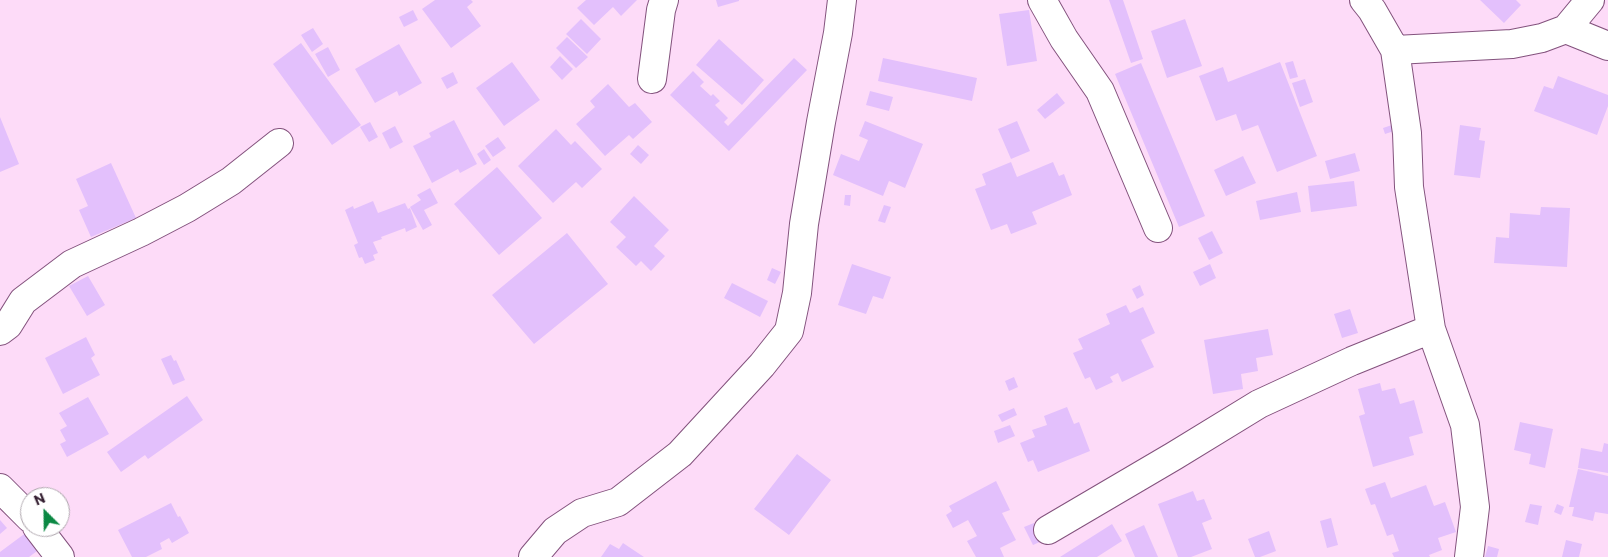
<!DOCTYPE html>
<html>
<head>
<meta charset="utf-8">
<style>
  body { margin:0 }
  #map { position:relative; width:1608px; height:557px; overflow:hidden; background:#fddbf8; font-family:Commissioner,sans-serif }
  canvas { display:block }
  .north { position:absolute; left:20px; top:487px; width:50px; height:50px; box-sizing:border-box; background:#fff; border:1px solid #aea6ad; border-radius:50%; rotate:337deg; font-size:14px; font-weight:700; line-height:20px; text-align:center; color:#352032 }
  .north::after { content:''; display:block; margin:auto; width:18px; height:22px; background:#0b8843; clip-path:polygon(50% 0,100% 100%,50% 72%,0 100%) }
</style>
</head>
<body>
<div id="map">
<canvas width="1608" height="557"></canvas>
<div class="north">N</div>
</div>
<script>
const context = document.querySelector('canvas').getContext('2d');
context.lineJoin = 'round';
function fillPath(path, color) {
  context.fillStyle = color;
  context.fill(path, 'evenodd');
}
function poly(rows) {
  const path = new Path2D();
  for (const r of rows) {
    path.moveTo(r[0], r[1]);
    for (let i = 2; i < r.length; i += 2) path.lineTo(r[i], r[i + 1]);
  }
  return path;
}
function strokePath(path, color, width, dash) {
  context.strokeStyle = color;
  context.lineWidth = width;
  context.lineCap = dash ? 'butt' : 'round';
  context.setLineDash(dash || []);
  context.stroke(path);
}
const building = poly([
  [435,0,471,0,473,2,467,7,481,26,451,48,422,9],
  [586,0,637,0,621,16,613,7,594,25,577,8],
  [716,0,739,0,739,1,718,7],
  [1109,0,1123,0,1143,59,1131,63],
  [1480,0,1516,0,1521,5,1504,23],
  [413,10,418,20,404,27,399,17],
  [1029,10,1037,61,1007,66,999,14],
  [581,19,601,39,587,54,566,34],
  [1185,19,1202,66,1167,78,1151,31],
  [313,28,323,44,312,52,301,35],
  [567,37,588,57,576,68,556,48],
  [719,39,764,80,742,105,696,65],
  [301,43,361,125,332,145,273,64],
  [399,44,422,83,399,96,397,91,375,103,355,69],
  [328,47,340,70,328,77,315,54],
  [560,56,573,69,562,80,550,67],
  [794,58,807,70,729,151,670,95,693,71,704,82,700,86,711,96,713,94,720,101,715,105,728,118,724,122,728,126],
  [883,58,977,78,972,101,878,81],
  [1293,61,1298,77,1290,79,1285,63],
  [512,62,540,100,504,126,476,88],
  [1280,62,1317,156,1277,172,1258,125,1242,131,1236,114,1216,121,1199,76,1223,67,1228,82],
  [1141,63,1205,216,1179,227,1115,74],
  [453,72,458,83,447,89,441,78],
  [1558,76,1608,95,1608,106,1597,135,1534,111,1544,86,1553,89],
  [1305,79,1313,102,1300,107,1292,83],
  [608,84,629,107,635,103,652,122,633,139,629,135,605,156,576,124,595,107,590,101],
  [870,91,893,97,889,111,866,105],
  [1057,93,1065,103,1045,119,1037,110],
  [0,117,19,164,0,172],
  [454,120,477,164,460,173,458,169,432,183,413,146,431,137,429,133],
  [865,121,923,144,905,188,889,181,883,196,833,175,841,154,859,161,868,140,859,136],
  [1017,121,1030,151,1011,159,998,129],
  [370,122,378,137,369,142,360,127],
  [1392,125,1394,131,1385,134,1383,128],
  [1460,125,1481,128,1479,140,1485,141,1480,178,1454,175],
  [395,126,403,142,390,149,382,133],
  [556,129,571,145,575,141,602,169,582,188,576,182,553,203,518,166],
  [498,137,506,148,493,157,485,146],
  [638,145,649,155,641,164,630,154],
  [484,149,491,160,484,165,477,154],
  [1355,153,1360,171,1330,179,1325,161],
  [1243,156,1256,183,1226,196,1214,170],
  [1011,162,1017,177,1053,162,1059,176,1064,174,1072,195,1032,212,1037,224,1011,234,1007,224,991,230,975,189,986,185,982,174],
  [111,163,136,218,91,237,79,210,88,206,76,179],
  [497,167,542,218,499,255,454,204],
  [1354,181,1357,206,1311,212,1308,186],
  [430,188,438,203,424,210,432,225,423,230,410,207,421,200,417,195],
  [1297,192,1301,212,1260,220,1256,201],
  [845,195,851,195,850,206,844,205],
  [634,196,669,230,654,246,665,256,651,271,641,261,636,266,616,247,626,237,610,222],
  [373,201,378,213,405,203,408,209,410,208,417,227,406,232,405,228,381,237,382,239,373,242,378,253,373,255,375,260,365,264,362,257,359,258,354,245,358,243,345,210,353,206,354,209],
  [884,205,891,207,885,223,878,221],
  [1541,207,1570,208,1567,267,1494,263,1496,237,1509,238,1510,213,1540,215],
  [1212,231,1223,253,1209,260,1198,238],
  [567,233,608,284,534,344,492,295],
  [852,264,891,277,883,299,873,296,866,314,838,305],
  [1210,264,1216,278,1200,286,1193,272],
  [772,268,781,272,775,284,767,280],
  [88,276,105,305,87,316,69,286],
  [732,283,768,301,760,317,724,298],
  [1140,285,1144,295,1137,299,1132,289],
  [1126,305,1130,313,1143,307,1155,333,1141,340,1154,367,1122,382,1118,373,1110,377,1113,382,1096,390,1090,377,1085,379,1073,353,1083,349,1078,339,1110,324,1106,314],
  [1350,309,1358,333,1342,338,1334,314],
  [1268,329,1273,355,1256,358,1258,371,1241,374,1243,389,1213,394,1204,340],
  [86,337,95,355,91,358,100,375,63,394,45,358],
  [171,355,174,361,176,360,185,380,173,385,161,359],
  [1014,377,1018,387,1009,391,1005,381],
  [1380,383,1382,391,1395,388,1400,404,1414,400,1423,433,1409,437,1414,455,1373,467,1359,416,1365,414,1358,389],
  [187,396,203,420,148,459,145,455,121,472,107,452],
  [88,397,109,434,67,457,60,444,66,441,60,430,67,426,59,413],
  [1067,407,1074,424,1079,422,1090,451,1038,472,1033,460,1028,462,1020,443,1035,437,1032,430,1047,425,1044,416],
  [1014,408,1017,415,1002,422,998,415],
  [1520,422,1553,429,1545,468,1529,464,1531,454,1514,450],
  [1010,425,1015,436,998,443,994,431],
  [1604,443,1608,444,1608,473,1578,468,1581,448,1602,452],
  [797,454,831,480,789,535,754,509],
  [1578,469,1608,476,1608,514,1595,512,1593,521,1572,516,1574,507,1569,507],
  [996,481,1010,510,1002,513,1016,540,1000,548,1004,557,976,557,967,541,977,536,968,520,953,528,946,515,952,511,949,506],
  [1385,482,1391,498,1426,485,1434,506,1445,502,1456,532,1438,538,1442,550,1429,555,1430,557,1394,557,1392,553,1399,551,1393,534,1387,536,1375,504,1371,505,1365,489],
  [1193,491,1197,501,1204,499,1212,519,1202,523,1212,549,1191,557,1178,557,1158,504],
  [171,503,178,517,180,516,189,533,172,543,169,538,160,543,162,549,146,557,132,557,118,530],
  [1530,504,1542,506,1538,525,1525,522],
  [1557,504,1564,507,1561,515,1554,512],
  [1331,518,1338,545,1327,548,1320,521],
  [0,520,7,528,0,534],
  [1034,523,1042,541,1033,545,1024,527],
  [1112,524,1122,541,1097,557,1060,557],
  [1144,525,1158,557,1135,557,1125,534],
  [31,529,44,546,29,557,0,557,0,552],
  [1269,531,1276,551,1260,557,1255,557,1248,539],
  [1566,540,1582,544,1579,557,1562,557],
  [623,543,644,557,601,557,610,544,619,549],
  [1488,546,1499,549,1497,557,1485,557]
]);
const minor = poly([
  [1042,0,1064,39,1100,91,1158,228],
  [1364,0,1372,10,1395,50,1407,133,1409,187,1431,329,1465,425,1475,507,1469,557],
  [1566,29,1608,46],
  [1395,50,1512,44,1542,38,1566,29,1590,0],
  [652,79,661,10,664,0],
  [0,331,8,325,23,301,72,264,141,232,187,208,231,181,279,143],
  [0,488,30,518],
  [37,527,60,557],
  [1048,530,1174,456,1259,404,1352,361,1431,329],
  [533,557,555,531,582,513,618,502,680,454,762,365,789,331,797,293,804,224,821,122,838,33,842,0]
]);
fillPath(building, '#e3c0fc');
strokePath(minor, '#83527d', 30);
strokePath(minor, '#fff', 28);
</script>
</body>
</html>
